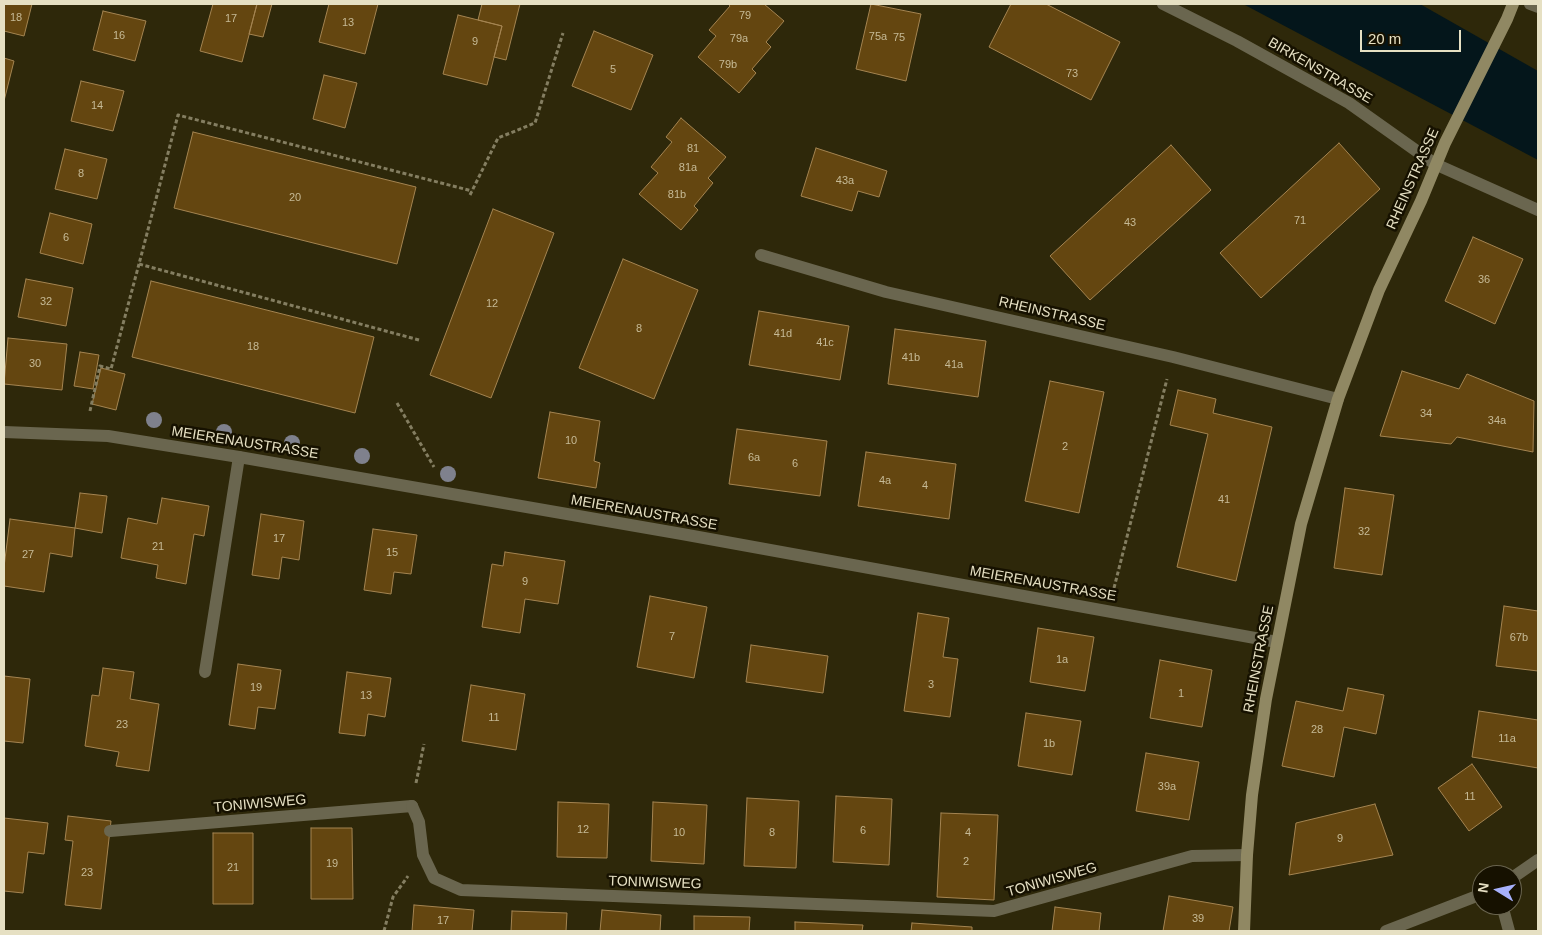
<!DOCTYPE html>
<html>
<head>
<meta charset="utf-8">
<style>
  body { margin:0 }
  #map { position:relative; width:1542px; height:935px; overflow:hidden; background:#2e280a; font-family:Arial,sans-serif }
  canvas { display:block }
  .frame { position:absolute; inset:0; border:5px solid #e6e0c3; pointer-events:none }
  .north { position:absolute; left:1472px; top:865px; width:50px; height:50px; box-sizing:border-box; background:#161100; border:1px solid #69644e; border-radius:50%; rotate:279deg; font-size:14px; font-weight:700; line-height:20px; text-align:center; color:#e6e0c3 }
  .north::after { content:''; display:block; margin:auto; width:18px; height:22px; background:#a7b1fc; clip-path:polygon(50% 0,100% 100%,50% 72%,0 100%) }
  .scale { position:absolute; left:1360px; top:30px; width:101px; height:22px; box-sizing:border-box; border:2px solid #e6e0c3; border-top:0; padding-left:6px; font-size:15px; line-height:18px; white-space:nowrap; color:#e6e0c3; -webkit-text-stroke:4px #161100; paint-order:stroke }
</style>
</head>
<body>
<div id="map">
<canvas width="1542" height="935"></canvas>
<div class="frame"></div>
<div class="north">N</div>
<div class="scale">20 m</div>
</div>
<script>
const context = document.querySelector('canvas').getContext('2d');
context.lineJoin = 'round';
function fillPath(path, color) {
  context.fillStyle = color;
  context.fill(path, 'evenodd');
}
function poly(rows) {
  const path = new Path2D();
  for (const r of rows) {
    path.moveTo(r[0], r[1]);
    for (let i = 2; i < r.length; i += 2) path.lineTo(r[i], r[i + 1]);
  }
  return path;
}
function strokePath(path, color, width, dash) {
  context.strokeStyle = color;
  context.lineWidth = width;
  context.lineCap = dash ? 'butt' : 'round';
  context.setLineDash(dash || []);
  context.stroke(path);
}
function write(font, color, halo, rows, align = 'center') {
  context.font = font + ' Arial,sans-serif';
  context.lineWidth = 5;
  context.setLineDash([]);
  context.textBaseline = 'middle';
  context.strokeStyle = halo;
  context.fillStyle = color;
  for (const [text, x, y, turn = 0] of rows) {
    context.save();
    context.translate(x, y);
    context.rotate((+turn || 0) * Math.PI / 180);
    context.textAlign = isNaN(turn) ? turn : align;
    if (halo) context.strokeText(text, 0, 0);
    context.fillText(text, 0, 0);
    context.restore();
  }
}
const water = poly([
  [1243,4,1420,4,1538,71,1538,160]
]);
const building = poly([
  [4,4,32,4,24,36,4,31,4,4],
  [213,4,257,4,242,62,200,51,213,4],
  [257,4,272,4,263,37,249,34,257,4],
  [329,4,378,4,365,54,319,42,329,4],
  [482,4,520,4,506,60,494,57,502,26,478,20,482,4],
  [728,4,764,4,784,21,766,42,771,47,752,69,756,73,739,93,698,57,716,36,709,30,730,6,728,4],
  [871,4,921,14,906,81,856,69,871,4],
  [1011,4,1046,4,1120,42,1091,100,989,47,1011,4],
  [103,11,146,21,135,61,93,50,103,11],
  [458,15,502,26,487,85,443,74,458,15],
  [594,31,653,55,631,110,572,86,594,31],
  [4,58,14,61,4,101,4,58],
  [324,75,357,83,345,128,313,119,324,75],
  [81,81,124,91,113,131,71,121,81,81],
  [681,118,726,157,708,178,713,183,694,206,698,210,681,230,639,194,658,173,651,167,672,142,666,137,681,118],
  [193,132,416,187,397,264,174,208,193,132],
  [1339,143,1380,189,1261,298,1220,253,1339,143],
  [1171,145,1211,190,1090,300,1050,256,1171,145],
  [816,148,887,171,879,197,858,191,852,211,801,196,816,148],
  [65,149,107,159,97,199,55,189,65,149],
  [493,209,554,233,491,398,430,375,493,209],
  [50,213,92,224,83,264,40,253,50,213],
  [1473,237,1523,259,1495,324,1445,301,1473,237],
  [623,259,698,290,654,399,579,368,623,259],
  [26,279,73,288,66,326,18,317,26,279],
  [151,281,374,337,355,413,132,357,151,281],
  [759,311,849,326,840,380,749,365,759,311],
  [895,329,986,341,978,397,888,384,895,329],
  [8,338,67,344,62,390,4,384,8,338],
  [80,352,99,355,93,389,74,386,80,352],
  [101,368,125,374,116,410,92,404,101,368],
  [1402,371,1459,389,1467,374,1534,401,1533,452,1457,437,1451,444,1380,436,1402,371],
  [1050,381,1104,392,1079,513,1025,501,1050,381],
  [1178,390,1216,399,1213,413,1272,427,1236,581,1177,567,1208,434,1170,425,1178,390],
  [550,412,600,421,594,461,600,463,596,488,538,478,550,412],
  [737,429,827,441,820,496,729,484,737,429],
  [866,452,956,464,949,519,858,506,866,452],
  [1345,488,1394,495,1382,575,1334,568,1345,488],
  [80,493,107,496,102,533,75,528,80,493],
  [162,498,209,506,204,536,194,534,186,584,156,578,158,565,121,558,128,518,157,524,162,498],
  [261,514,304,521,299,560,282,557,279,579,252,575,261,514],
  [10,519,75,528,72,557,50,553,44,592,4,586,4,567,10,519],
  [373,529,417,535,411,574,394,572,391,594,364,590,373,529],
  [505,552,565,561,558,604,525,599,520,633,482,627,492,564,503,566,505,552],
  [650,596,707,607,694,678,637,667,650,596],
  [1504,606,1538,611,1538,671,1496,666,1504,606],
  [918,613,949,618,943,657,958,659,950,717,904,711,918,613],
  [1038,628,1094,637,1085,691,1030,682,1038,628],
  [751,645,828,656,823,693,746,682,751,645],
  [1160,660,1212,670,1202,727,1150,718,1160,660],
  [238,664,281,670,275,709,258,707,255,729,229,725,238,664],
  [103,668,134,672,130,699,159,704,149,771,116,766,119,752,85,746,92,695,99,696,103,668],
  [347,672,391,678,385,717,368,714,365,736,339,733,347,672],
  [4,676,30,679,23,743,4,741,4,676],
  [471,685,525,694,516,750,462,741,471,685],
  [1348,688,1384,695,1376,734,1344,727,1334,777,1282,766,1296,701,1343,711,1348,688],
  [1479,711,1538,720,1538,768,1472,757,1479,711],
  [1026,713,1081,721,1072,775,1018,766,1026,713],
  [1146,753,1199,762,1189,820,1136,811,1146,753],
  [1472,764,1502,807,1469,831,1438,788,1472,764],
  [836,796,892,799,889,865,833,862,836,796],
  [747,798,799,801,796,868,744,866,747,798],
  [558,802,609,804,607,858,557,857,558,802],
  [653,802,707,805,704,864,651,861,653,802],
  [1375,804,1393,855,1289,875,1296,823,1375,804],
  [941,813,998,815,994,900,937,897,941,813],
  [68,816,111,821,101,909,65,905,73,841,65,840,68,816],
  [4,818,48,823,44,854,28,852,23,893,4,891,4,818],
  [311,828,352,828,353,899,311,899,311,828],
  [213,833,253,833,253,904,213,904,213,833],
  [1169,896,1233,907,1229,931,1163,931,1169,896],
  [414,905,474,910,472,931,412,931,414,905],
  [1055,907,1101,913,1099,931,1052,931,1055,907],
  [602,910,661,915,660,931,600,931,602,910],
  [512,911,567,913,566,931,511,931,512,911],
  [694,916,750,917,749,931,694,931,694,916],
  [795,922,863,925,862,931,795,931,795,922],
  [912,923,972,927,972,931,911,931,912,923]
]);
const path = poly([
  [470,195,498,138,535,123,563,33],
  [419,340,139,264,178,115,472,191],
  [397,403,434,467],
  [90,411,100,366,111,369,139,264],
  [1114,588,1167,379],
  [416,783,424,744],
  [384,931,393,897,408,876]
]);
const lane = poly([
  [205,672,239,457],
  [110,831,412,806]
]);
const street = poly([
  [1163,4,1237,41,1349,103,1435,164,1538,210],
  [1530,4,1538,7],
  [761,255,886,292,1173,357,1338,399],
  [4,432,108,436,239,457,682,534,1277,642],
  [412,806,419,822,423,855,434,878,461,890,994,911,1192,856,1247,855],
  [1512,878,1538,860],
  [1502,905,1509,931],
  [1386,931,1482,894]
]);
const secondary = poly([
  [1244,931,1247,855,1252,795,1266,699,1301,524,1338,399,1379,290,1421,201,1445,143,1507,19,1513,4]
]);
const trees = [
  [154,420],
  [224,432],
  [292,443],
  [362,456],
  [448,474]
];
const numberNames = [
  ["79",745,16],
  ["18",16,18],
  ["17",231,19],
  ["13",348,23],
  ["16",119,36],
  ["75a",878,37],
  ["75",899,38],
  ["79a",739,39],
  ["9",475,42],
  ["79b",728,65],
  ["5",613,70],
  ["73",1072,74],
  ["14",97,106],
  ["81",693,149],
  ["81a",688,168],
  ["8",81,174],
  ["43a",845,181],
  ["81b",677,195],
  ["20",295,198],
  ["71",1300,221],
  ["43",1130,223],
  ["6",66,238],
  ["36",1484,280],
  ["32",46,302],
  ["12",492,304],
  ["8",639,329],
  ["41d",783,334],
  ["41c",825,343],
  ["18",253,347],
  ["41b",911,358],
  ["30",35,364],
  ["41a",954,365],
  ["34",1426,414],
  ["34a",1497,421],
  ["10",571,441],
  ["2",1065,447],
  ["6a",754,458],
  ["6",795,464],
  ["4a",885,481],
  ["4",925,486],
  ["41",1224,500],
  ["32",1364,532],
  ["17",279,539],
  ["21",158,547],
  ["15",392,553],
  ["27",28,555],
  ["9",525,582],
  ["7",672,637],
  ["67b",1519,638],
  ["1a",1062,660],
  ["3",931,685],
  ["19",256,688],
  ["1",1181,694],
  ["13",366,696],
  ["11",494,718],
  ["23",122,725],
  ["28",1317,730],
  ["11a",1507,739],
  ["1b",1049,744],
  ["39a",1167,787],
  ["11",1470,797],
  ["12",583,830],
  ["6",863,831],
  ["10",679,833],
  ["8",772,833],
  ["4",968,833],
  ["9",1340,839],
  ["2",966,862],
  ["19",332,864],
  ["21",233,868],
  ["23",87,873],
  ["39",1198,919],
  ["17",443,921]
];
const streetNames = [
  ["BIRKENSTRASSE",1320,71,30],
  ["RHEINSTRASSE",1413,179,-66],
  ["RHEINSTRASSE",1052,314,13],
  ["MEIERENAUSTRASSE",245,443,9],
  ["MEIERENAUSTRASSE",644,513,10],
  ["MEIERENAUSTRASSE",1043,584,10],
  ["RHEINSTRASSE",1259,659,-79],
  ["TONIWISWEG",260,804,-5],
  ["TONIWISWEG",1052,880,-16],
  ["TONIWISWEG",655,883,2]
];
fillPath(water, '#04161b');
fillPath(building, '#644610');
strokePath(building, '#a48451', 1);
strokePath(path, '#847e61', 3, [4, 2.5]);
strokePath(lane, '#6a664f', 12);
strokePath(street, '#6a664f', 12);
strokePath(secondary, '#908863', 12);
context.fillStyle = '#7f818d';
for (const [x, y] of trees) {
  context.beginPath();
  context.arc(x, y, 8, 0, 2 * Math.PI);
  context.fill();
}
write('11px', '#c6ba96', null, numberNames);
write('14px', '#e6e0c3', '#161100', streetNames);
</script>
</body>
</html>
